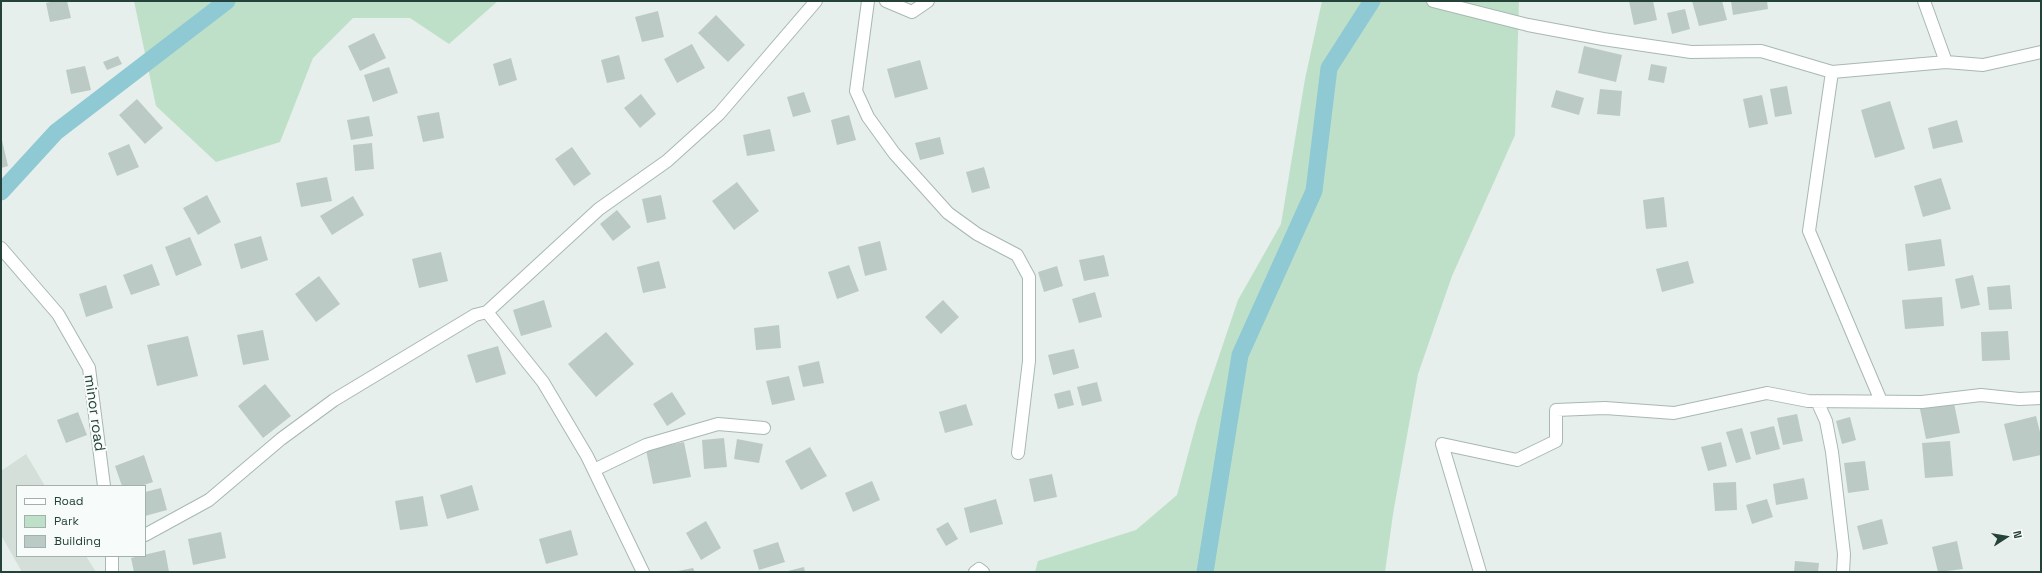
<!DOCTYPE html>
<html>
<head>
<meta charset="utf-8">
<style>
  body { margin:0 }
  #map { position:relative; width:2042px; height:573px; overflow:hidden; background:#e6efeb; font-family:"Space Grotesk",sans-serif }
  canvas { display:block }
  .frame { position:absolute; inset:0; border:2px solid #24423a; pointer-events:none }
  .legend { position:absolute; left:16px; top:485px; width:130px; height:72px; box-sizing:border-box; background:#f7fbf9; border:1px solid #a3b1ad; margin:0; padding:5px 7px; list-style:none; font-size:12px; color:#24423a }
  .legend li { display:flex; align-items:center; gap:8px; height:20px }
  .legend b { width:20px; border:1px solid #a3b1ad }
  .north { position:absolute; left:1986px; top:517px; width:40px; height:40px; -webkit-text-stroke:3px #f7fbf9; paint-order:stroke; rotate:78deg; font-size:11px; font-weight:700; line-height:16px; text-align:center; color:#24423a }
  .north::after { content:''; display:block; margin:auto; width:14px; height:18px; background:#24423a; clip-path:polygon(50% 0,100% 100%,50% 72%,0 100%) }
</style>
</head>
<body>
<div id="map">
<canvas width="2042" height="573"></canvas>
<div class="frame"></div>
<ul class="legend">
<li><b style="height:5px;background:#fff"></b>Road</li>
<li><b style="height:11px;background:#bfe0c8"></b>Park</li>
<li><b style="height:11px;background:#bbcac4"></b>Building</li>
</ul>
<div class="north">N</div>
</div>
<script>
const context = document.querySelector('canvas').getContext('2d');
context.lineJoin = 'round';
function fillPath(path, color) {
  context.fillStyle = color;
  context.fill(path, 'evenodd');
}
function poly(rows) {
  const path = new Path2D();
  for (const r of rows) {
    path.moveTo(r[0], r[1]);
    for (let i = 2; i < r.length; i += 2) path.lineTo(r[i], r[i + 1]);
  }
  return path;
}
function strokePath(path, color, width, dash) {
  context.strokeStyle = color;
  context.lineWidth = width;
  context.lineCap = dash ? 'butt' : 'round';
  context.setLineDash(dash || []);
  context.stroke(path);
}
function write(font, color, halo, rows, align = 'center') {
  context.font = font + ' "Space Grotesk",sans-serif';
  context.lineWidth = 4;
  context.setLineDash([]);
  context.textBaseline = 'middle';
  context.strokeStyle = halo;
  context.fillStyle = color;
  for (const [text, x, y, turn = 0] of rows) {
    context.save();
    context.translate(x, y);
    context.rotate((+turn || 0) * Math.PI / 180);
    context.textAlign = isNaN(turn) ? turn : align;
    if (halo) context.strokeText(text, 0, 0);
    context.fillText(text, 0, 0);
    context.restore();
  }
}
const built = poly([
  [26,454,45,486,17,486,17,556,86,556,96,572,22,572,1,535,1,471]
]);
const green = poly([
  [134,1,498,1,449,44,410,18,353,18,313,58,280,142,216,162,156,106],
  [1322,1,1519,1,1515,135,1452,276,1418,374,1393,514,1385,572,1035,572,1038,561,1136,530,1177,495,1197,421,1238,300,1281,224,1305,79]
]);
const canal = poly([
  [1,192,56,132,227,1],
  [1205,572,1240,355,1314,191,1329,68,1372,1]
]);
const building = poly([
  [55,1,67,1,71,18,50,22,46,3],
  [1629,1,1653,1,1657,20,1634,25],
  [1692,1,1722,1,1727,20,1699,26],
  [1731,1,1767,1,1768,9,1733,15],
  [1685,9,1690,29,1672,34,1667,13],
  [658,11,664,37,642,42,635,17],
  [716,15,745,45,728,62,698,33],
  [374,33,386,58,360,71,348,46],
  [692,44,705,68,677,83,664,59],
  [1584,46,1622,55,1616,82,1578,73],
  [619,55,625,79,607,83,601,60],
  [118,56,122,64,107,70,103,62],
  [511,58,517,80,499,86,493,64],
  [920,60,928,89,895,98,887,69],
  [1651,64,1667,67,1664,83,1648,80],
  [85,66,91,90,71,94,66,70],
  [389,67,398,93,373,102,364,75],
  [1787,86,1792,114,1775,117,1770,89],
  [1600,89,1622,91,1620,116,1597,114],
  [1556,90,1584,98,1579,115,1551,107],
  [804,92,811,112,793,117,787,97],
  [641,94,656,114,640,128,624,108],
  [1762,95,1768,124,1749,128,1743,99],
  [137,99,163,128,145,144,119,115],
  [1890,101,1905,149,1875,158,1861,110],
  [439,112,444,138,423,142,417,116],
  [849,115,856,140,837,145,831,120],
  [369,116,373,136,351,140,347,120],
  [1957,120,1963,142,1933,149,1928,128],
  [770,129,775,151,747,156,743,135],
  [1,136,8,166,1,168],
  [940,137,944,154,920,160,915,143],
  [372,143,374,169,355,171,353,145],
  [129,144,139,167,117,176,108,153],
  [572,147,591,174,574,186,555,159],
  [984,167,990,188,972,193,966,172],
  [327,177,332,201,301,207,296,183],
  [1941,178,1951,209,1923,217,1914,186],
  [737,182,759,211,734,230,712,201],
  [207,195,221,222,198,235,183,208],
  [661,195,666,219,647,223,642,199],
  [353,196,364,215,332,235,320,216],
  [1664,197,1667,227,1646,229,1643,200],
  [617,210,631,227,613,241,600,224],
  [261,236,268,260,241,269,234,244],
  [190,237,202,265,176,276,165,247],
  [1941,239,1945,266,1908,271,1905,244],
  [880,241,887,270,865,276,858,247],
  [441,252,448,281,419,288,412,259],
  [1104,255,1109,276,1084,281,1079,260],
  [659,261,666,288,643,293,637,267],
  [1688,261,1694,283,1662,292,1656,269],
  [152,264,160,285,131,295,123,275],
  [849,265,859,291,837,299,828,272],
  [1057,266,1063,286,1044,292,1038,272],
  [1973,275,1980,305,1961,309,1955,279],
  [319,276,340,304,316,322,295,294],
  [106,285,113,308,86,317,79,294],
  [2010,285,2012,309,1989,310,1987,287],
  [1095,292,1102,317,1079,323,1072,299],
  [1942,297,1944,326,1905,329,1902,300],
  [544,300,552,327,521,336,513,310],
  [943,300,959,317,941,334,925,317],
  [779,325,781,348,756,350,754,328],
  [263,330,269,360,243,365,237,335],
  [2008,331,2010,360,1982,361,1981,332],
  [606,332,634,364,596,397,568,364],
  [188,336,198,376,157,386,147,345],
  [498,346,506,374,476,383,467,355],
  [1074,349,1079,368,1053,375,1048,355],
  [819,361,824,383,803,387,798,366],
  [789,376,795,400,772,405,766,381],
  [1097,382,1102,401,1082,406,1077,387],
  [265,384,291,416,263,438,238,406],
  [1070,390,1074,405,1058,409,1054,394],
  [672,392,686,414,667,426,653,404],
  [1954,403,1960,433,1926,439,1920,409],
  [966,404,973,425,945,433,939,412],
  [78,412,87,435,66,443,57,420],
  [1797,414,1803,441,1783,445,1777,418],
  [2036,416,2041,436,2041,455,2013,461,2004,424],
  [1850,417,1856,440,1842,444,1836,421],
  [1774,426,1780,449,1756,455,1750,432],
  [1742,428,1751,459,1736,463,1726,432],
  [724,438,727,467,704,469,702,440],
  [737,439,763,444,759,463,734,459],
  [1950,441,1953,476,1925,478,1922,443],
  [684,442,691,477,653,484,646,450],
  [1721,442,1727,466,1708,471,1701,447],
  [810,447,827,476,801,490,785,461],
  [144,455,153,482,141,486,122,486,115,466],
  [1865,461,1869,490,1848,493,1844,463],
  [1052,474,1057,497,1034,502,1029,479],
  [1804,478,1808,499,1776,505,1773,484],
  [872,481,880,500,853,512,845,493],
  [1736,482,1737,510,1715,511,1713,483],
  [472,485,479,510,447,519,440,495],
  [161,488,167,510,145,516,145,492],
  [423,496,428,526,400,530,395,501],
  [996,499,1003,524,970,533,964,508],
  [1767,499,1773,517,1752,524,1746,505],
  [1882,519,1888,544,1863,550,1857,526],
  [706,521,721,548,701,560,686,533],
  [948,522,958,539,946,546,936,529],
  [571,530,578,555,546,564,539,539],
  [221,532,226,558,193,565,188,539],
  [1957,541,1963,569,1938,572,1932,547],
  [778,542,785,562,759,570,753,550],
  [165,550,169,572,134,572,131,558],
  [1795,561,1819,563,1818,572,1794,572],
  [804,567,805,572,788,572,788,571],
  [693,568,695,572,679,572,678,571]
]);
const street = poly([
  [868,1,856,91,868,117,894,153,948,213,977,234,1017,255,1029,277,1029,361,1018,453],
  [886,1,912,12,928,1],
  [1433,1,1528,25,1603,39,1691,52,1761,51,1832,72,1946,62],
  [1924,1,1946,62,1983,65,2041,52],
  [1832,72,1809,231,1881,401],
  [1,248,58,314,89,368,104,486],
  [487,312,599,209,667,161,719,114,816,1],
  [1817,401,1826,421,1832,452,1844,554,1843,572],
  [594,470,646,445,718,424,764,428],
  [145,535,209,500,281,439,334,400,475,315,487,312,543,382,587,456,643,572],
  [112,572,112,556],
  [975,572,979,569,983,572],
  [1480,572,1442,444,1517,460,1556,441,1556,410,1605,408,1674,413,1767,393,1808,401,1922,402,1981,395,2019,399,2041,398]
]);
const streetNames = [
  ["minor road",94,413,82]
];
fillPath(built, '#d4dfda');
fillPath(green, '#bfe0c8');
strokePath(canal, '#8ec9d4', 17);
fillPath(building, '#bbcac4');
strokePath(street, '#a8b8b2', 14);
strokePath(street, '#fff', 12);
write('15px', '#24423a', '#f7fbf9', streetNames);
</script>
</body>
</html>
